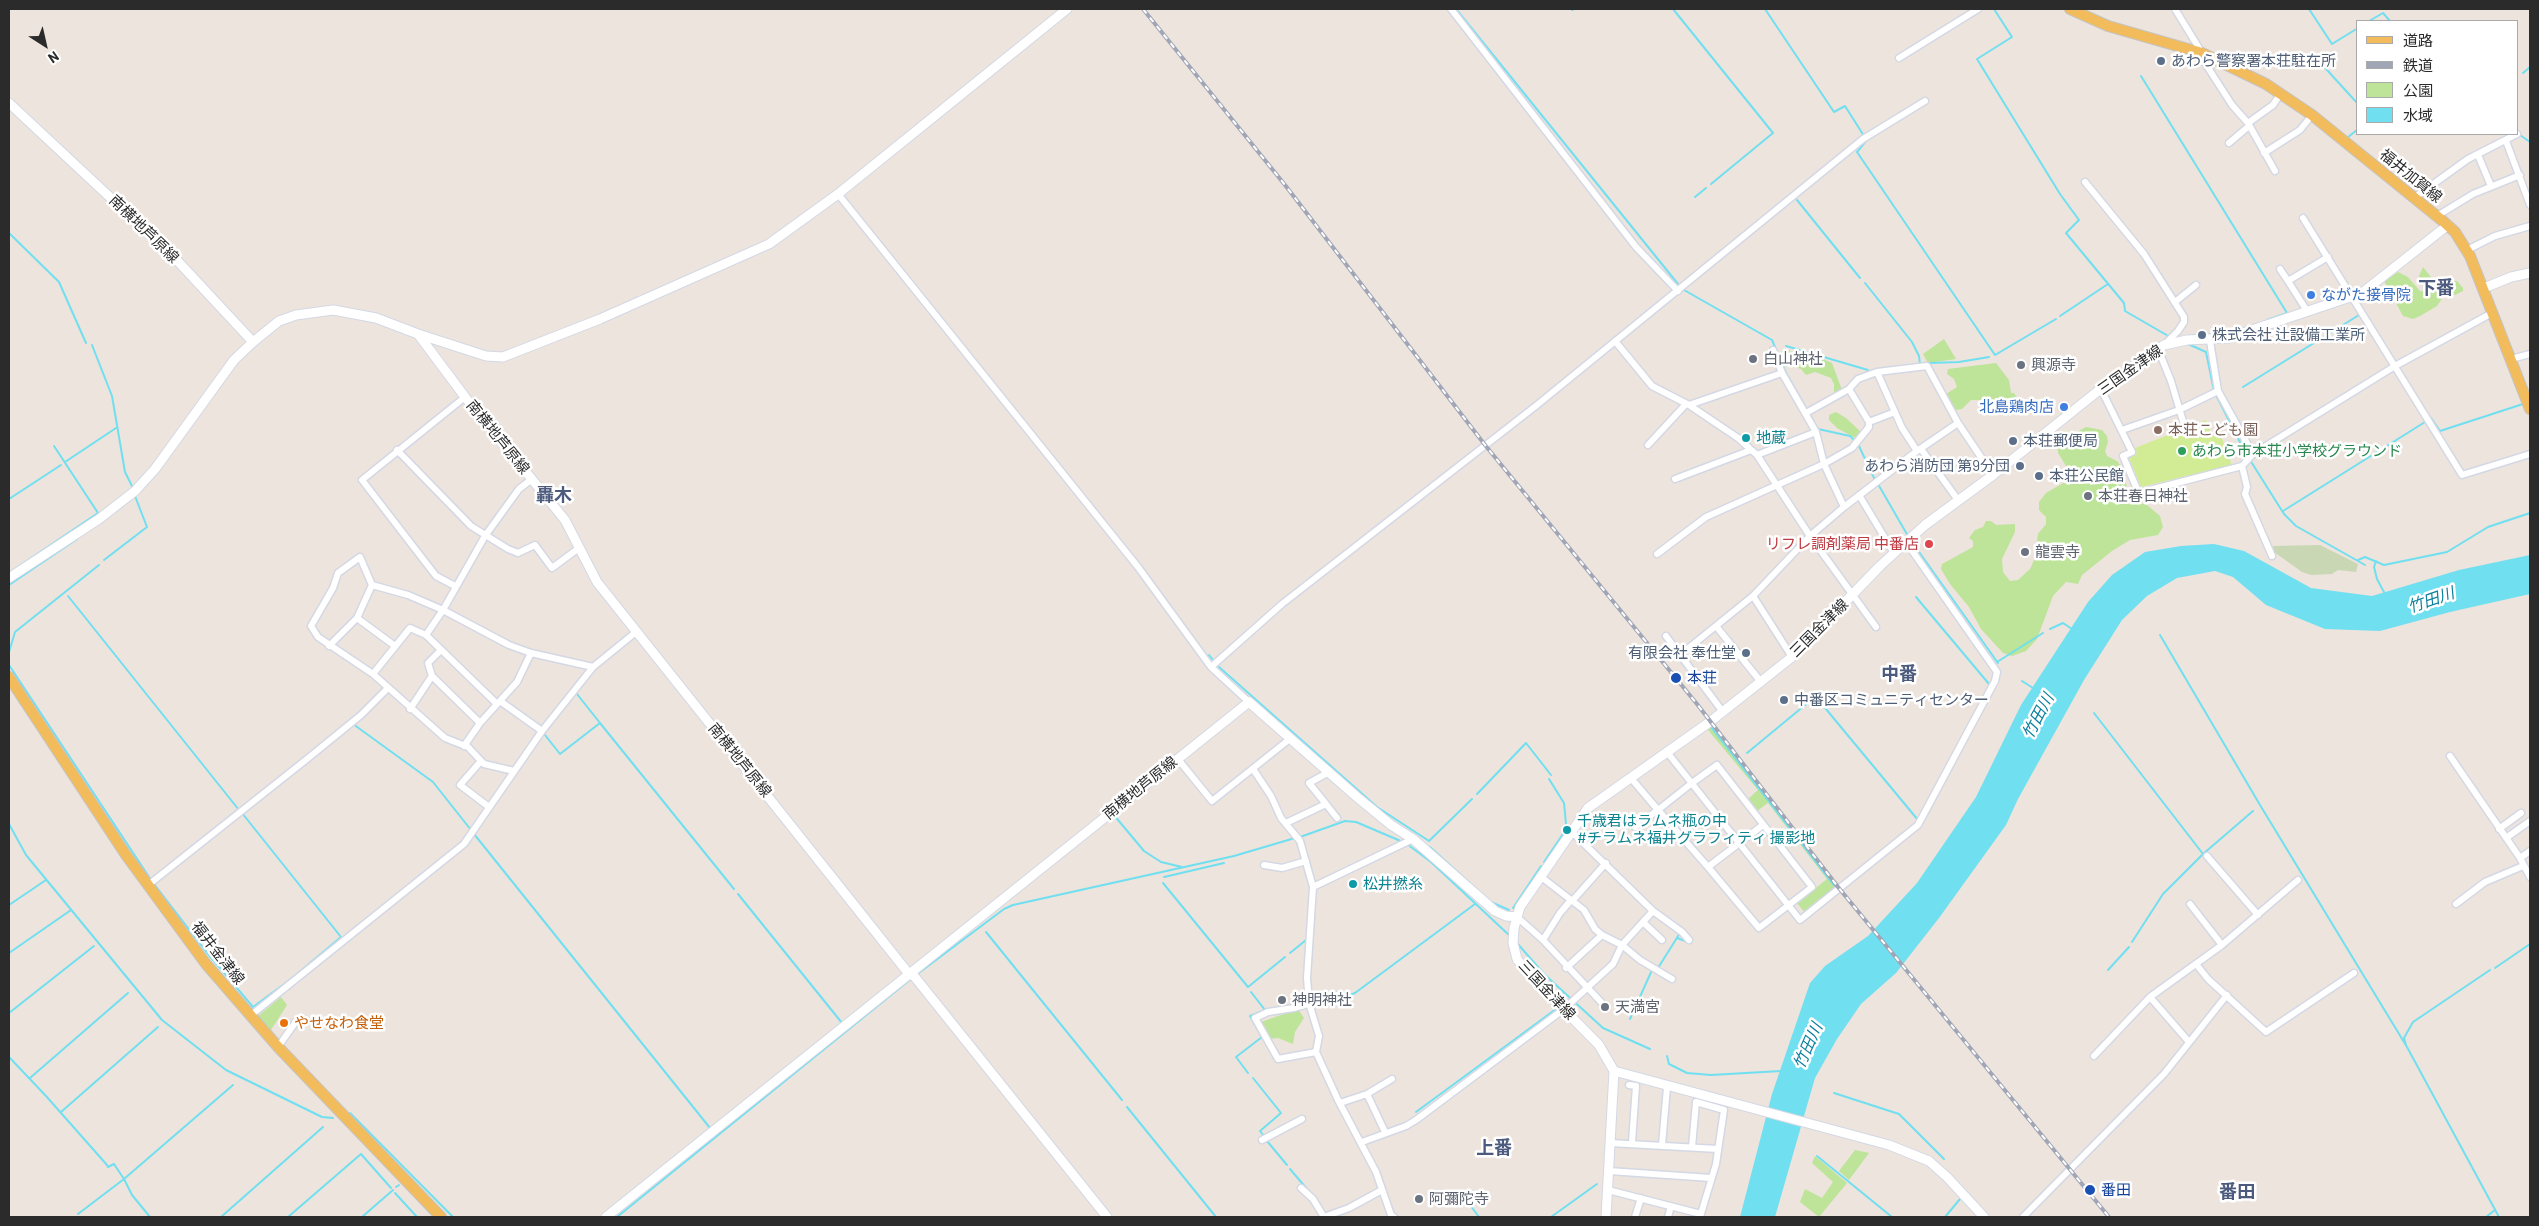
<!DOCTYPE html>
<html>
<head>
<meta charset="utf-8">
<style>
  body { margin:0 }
  #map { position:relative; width:2539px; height:1226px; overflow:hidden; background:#ede4dd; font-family:Barlow,"Noto Sans JP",sans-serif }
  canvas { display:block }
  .frame { position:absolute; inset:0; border:10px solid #2b2b2b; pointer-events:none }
  .legend { position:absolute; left:2356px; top:20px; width:162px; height:115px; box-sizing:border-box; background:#fff; border:1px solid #aaa; margin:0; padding:6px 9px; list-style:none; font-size:15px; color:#2b2b2b }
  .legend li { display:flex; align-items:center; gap:10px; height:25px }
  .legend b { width:25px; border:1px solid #aaa }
  .north { position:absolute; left:20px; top:20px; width:50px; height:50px; -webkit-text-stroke:4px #fff; paint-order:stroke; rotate:145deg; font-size:14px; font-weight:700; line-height:20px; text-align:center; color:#2b2b2b }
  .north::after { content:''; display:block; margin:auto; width:18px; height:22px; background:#2b2b2b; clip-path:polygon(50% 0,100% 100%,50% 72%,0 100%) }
</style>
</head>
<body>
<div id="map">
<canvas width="2539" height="1226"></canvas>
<div class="frame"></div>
<ul class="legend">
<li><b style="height:6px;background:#f2bc5d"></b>道路</li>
<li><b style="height:6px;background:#a0a6b6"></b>鉄道</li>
<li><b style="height:14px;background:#bde499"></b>公園</li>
<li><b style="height:14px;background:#70dff0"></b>水域</li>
</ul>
<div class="north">N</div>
</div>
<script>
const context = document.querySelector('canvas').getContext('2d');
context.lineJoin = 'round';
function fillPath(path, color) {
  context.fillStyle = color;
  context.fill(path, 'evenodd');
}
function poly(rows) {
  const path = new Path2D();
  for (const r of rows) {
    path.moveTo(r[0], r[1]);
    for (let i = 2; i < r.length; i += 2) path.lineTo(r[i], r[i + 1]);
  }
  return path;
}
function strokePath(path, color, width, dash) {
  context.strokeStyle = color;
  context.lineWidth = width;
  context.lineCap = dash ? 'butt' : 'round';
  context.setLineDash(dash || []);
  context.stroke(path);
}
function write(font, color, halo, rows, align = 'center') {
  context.font = font + ' Barlow,"Noto Sans JP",sans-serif';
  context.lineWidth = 5;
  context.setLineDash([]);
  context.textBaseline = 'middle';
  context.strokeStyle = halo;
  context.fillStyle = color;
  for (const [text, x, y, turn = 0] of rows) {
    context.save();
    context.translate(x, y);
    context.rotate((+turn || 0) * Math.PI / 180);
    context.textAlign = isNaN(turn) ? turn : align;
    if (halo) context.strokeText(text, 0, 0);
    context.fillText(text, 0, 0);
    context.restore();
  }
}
const green = poly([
  [2423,267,2441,290,2443,297,2437,306,2420,316,2413,319,2403,316,2384,281,2398,272,2408,277,2420,291,2424,291,2426,288,2421,284,2419,276],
  [2445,279,2457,281,2463,288,2463,291,2455,295,2445,292,2440,283],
  [1944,339,1956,359,1928,363,1923,354],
  [1784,349,1796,354,1818,357,1832,363,1842,390,1834,395,1834,384,1831,378,1815,372,1806,375,1801,369,1785,364,1781,353],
  [1996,363,2009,380,2011,393,2014,393,2019,401,2015,409,2009,411,1988,400,1971,400,1962,409,1956,410,1946,394,1957,387,1954,379,1947,374,1948,369],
  [1836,412,1846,418,1861,432,1855,438,1837,428,1829,420,1829,415],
  [2086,427,2102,430,2107,436,2108,442,2105,451,2107,456,2117,461,2124,470,2128,496,2133,502,2146,504,2160,516,2163,527,2158,535,2130,540,2112,551,2082,575,2078,584,2066,582,2053,596,2037,639,2026,651,2012,656,2003,653,1981,629,1969,607,1950,584,1941,569,1942,564,1973,547,1973,541,1969,538,1975,530,1983,527,1986,521,1991,521,1996,525,2015,524,2015,532,2002,559,2003,572,2010,581,2018,580,2030,569,2042,543,2037,541,2038,534,2046,524,2046,517,2039,510,2039,502,2046,493,2065,482,2069,476,2068,469,2058,453,2057,437,2065,431,2075,433],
  [1712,727,1840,886,1806,914,1797,903,1827,879,1768,803,1757,811,1748,799,1758,790,1708,730],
  [281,997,287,1005,271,1030,258,1016],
  [1298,1009,1304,1018,1295,1032,1293,1044,1278,1038,1269,1039,1261,1022],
  [1855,1150,1869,1153,1849,1180,1839,1171],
  [1815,1156,1847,1183,1819,1217,1800,1202,1805,1189,1822,1198,1833,1182,1812,1163]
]);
const cemetery = poly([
  [2320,545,2358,564,2356,572,2338,570,2332,574,2311,575,2302,572,2274,552,2273,546]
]);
const pitch = poly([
  [2206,420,2212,436,2221,436,2232,465,2141,487,2129,458,2137,454,2135,448]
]);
const water = poly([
  [2214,544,2244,551,2311,588,2372,596,2459,570,2530,555,2530,594,2450,612,2380,631,2325,629,2266,605,2233,577,2215,571,2177,578,2147,596,2122,620,2084,680,2018,799,2006,825,1939,918,1896,973,1861,1004,1837,1039,1815,1078,1775,1217,1740,1217,1772,1094,1810,983,1825,966,1868,936,1917,883,1976,797,2021,705,2088,602,2112,575,2145,552,2181,546]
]);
const stream = poly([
  [1456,9,1678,284],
  [1673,9,1773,133,1711,184],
  [1765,9,1834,112,1845,106,1864,136],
  [1994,9,2012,37,1977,59,2060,194,2079,220,2066,233,2124,303,2125,311,2170,337],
  [2309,9,2332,44,2358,28],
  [1572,10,1574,9],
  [2369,21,2383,13,2390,21],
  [2317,59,2358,104],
  [2523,73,2530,67],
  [2141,76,2287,313,2267,320],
  [2520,135,2530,142],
  [2347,138,2358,129],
  [1866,141,1857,152,1995,355,2056,319],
  [1695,197,1706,188],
  [1797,200,1860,278],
  [9,233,59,282,86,343],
  [1865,283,1912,342,1919,356,1920,364],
  [1684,290,1772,340,1786,373,1818,429,1850,436,1855,441],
  [2060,316,2108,284],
  [2188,344,2206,352,2214,391,2247,456],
  [92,345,112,396,125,472,132,486],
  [1786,346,1868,370],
  [1929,363,1959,362,1989,357],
  [1877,369,1883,368],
  [2243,387,2359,315],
  [2431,418,2440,431,2523,404],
  [1858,444,1875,480],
  [54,446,98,513],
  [2250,460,2284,514,2296,526,2365,565],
  [65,462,116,428],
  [1878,484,1908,536],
  [9,499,61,465],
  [2283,511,2425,422],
  [1912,542,1998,663],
  [104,560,147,527,135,496,115,512],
  [2358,560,2365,557,2384,565,2447,552,2488,527,2530,513],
  [2376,561,2374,567,2377,579,2385,594],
  [9,573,98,513],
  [9,585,77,539],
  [68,596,239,810],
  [1916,597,1989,684],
  [2050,629,2063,623,2072,629],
  [2160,635,2260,805,2407,1047,2499,1217],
  [9,652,15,632,99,565],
  [1209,655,1213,660],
  [1997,662,2043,633],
  [9,665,151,880],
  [1219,667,1377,807,1429,841,1472,799],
  [2022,681,2033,688],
  [1816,697,1918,820],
  [2094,713,2203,854],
  [600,723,734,889],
  [353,724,433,782,471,830],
  [1711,727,1836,888],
  [545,735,560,754,600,723,577,694],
  [1747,753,1810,701],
  [1549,779,1564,803,1566,824],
  [1477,794,1526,743,1551,775],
  [1113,814,1144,851,1161,862,1182,867],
  [9,824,26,855,162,1020,226,1070,322,1117,333,1118],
  [1922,824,1990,696],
  [474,834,710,1128],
  [1300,837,1345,821,1356,822,1403,842],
  [1407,844,1431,862,1510,936],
  [1430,847,1474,887],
  [1544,862,1567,828],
  [1164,877,1224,863],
  [1163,883,1248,987,1285,957],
  [154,884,208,954,253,1007,291,979,341,937,242,813],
  [738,894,842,1023],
  [1491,902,1509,910],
  [9,905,46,880],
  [1513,908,1541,866],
  [986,932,1122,1100],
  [1677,938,1688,942],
  [2132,942,2163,894,2203,854,2253,811],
  [1517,943,1544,974,1603,1028,1650,1049],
  [9,953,71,910],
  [1290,953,1306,940],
  [1658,968,1680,933],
  [2495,968,2530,944],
  [2108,970,2129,947],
  [916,975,1004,909,1013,905,1234,856,1295,838],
  [1347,996,1355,993,1475,904],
  [9,1013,94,946],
  [1630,1019,1652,970],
  [2406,1045,2404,1038,2413,1022,2490,970],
  [1667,1056,1669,1064,1687,1073,1711,1075,1781,1071],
  [9,1057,46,1096,107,1165,108,1167,114,1164,124,1179,233,1085],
  [1248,1073,1236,1057,1262,1037,1250,1016,1265,1010,1251,992],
  [30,1078,128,993],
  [1253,1078,1281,1113,1260,1131,1264,1136],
  [1834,1093,1899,1114,1944,1159],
  [1127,1107,1216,1217],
  [1433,1111,1443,1103],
  [61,1112,158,1027],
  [1416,1112,1556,1009],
  [350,1113,453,1217],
  [1267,1141,1287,1165],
  [1817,1156,1892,1217],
  [1290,1169,1307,1189],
  [396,1187,399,1185],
  [395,1193,417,1217],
  [1464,1197,1479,1217],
  [78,1214,124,1179,132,1195,150,1217],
  [221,1217,323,1127],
  [288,1217,361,1154,391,1188],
  [362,1217,393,1190],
  [617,1217,912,978],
  [1551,1217,1597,1184],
  [1945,1217,1960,1199],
  [2486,1217,2495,1210]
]);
const street = poly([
  [1451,9,1636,247,1678,291],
  [2175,9,2202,53,2205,63,2232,105,2248,123,2275,171],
  [1899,58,1978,9],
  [2248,123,2273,105,2281,93],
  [2506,141,2530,205],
  [2229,143,2249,126],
  [2264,153,2300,130,2312,115],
  [2478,155,2491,186],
  [2085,182,2144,254,2184,317,2184,322,2178,331,2165,344],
  [838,194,1138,567,1211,667,1249,702],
  [2414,198,2468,159,2517,134],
  [2437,216,2473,194,2520,175],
  [2303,218,2462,475,2530,454],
  [2467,250,2495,236,2530,226],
  [2280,269,2288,281],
  [2175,302,2196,285],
  [2307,311,2288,281,2328,257],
  [1615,341,1652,386,1689,405,1738,438,1757,455,1810,536,1876,627],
  [2210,341,2218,391,2253,454,2395,366,2492,313],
  [2158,349,2171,381,2185,428],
  [1773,350,1782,373,1816,432,1824,464,1844,507],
  [2511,359,2530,354],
  [1877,372,1902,428,1917,451],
  [2101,389,2132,452,2123,456,2137,489,2142,492,2242,466],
  [1689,405,1782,373],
  [1806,413,1849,389,1858,379,1877,372,1927,366,1958,423,1993,475],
  [1869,422,1895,412],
  [2122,430,2179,410,2218,391],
  [1648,445,1686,404],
  [1921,449,1958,500],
  [397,450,471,526,508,549,518,553,535,545,552,568,579,548],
  [2253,454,2242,466,2247,487,2245,494,2272,556],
  [1757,455,1816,432],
  [1675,479,1751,450],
  [1859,495,1894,553],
  [1657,554,1706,517,1824,464,1852,448,1869,427,1869,422,1849,389],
  [372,585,360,557,338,573,333,588,311,626,318,637,373,674,445,738,468,747,484,764,514,771],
  [455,586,436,576,362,480,465,397],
  [1753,596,1792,657],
  [357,618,395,646],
  [1716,626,1761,682],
  [426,635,443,610,485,536,519,489,532,479],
  [1666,636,1723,712],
  [329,646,357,618,372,585,408,595,443,610,509,645,531,653,593,667],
  [1680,655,1753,596,1810,536,1844,507,1917,451,1958,423],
  [1211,667,1282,604,1537,405,1863,139,1925,101],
  [373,674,410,628,426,635,496,703],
  [432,676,480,723],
  [500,701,542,731],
  [410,709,432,676,428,663,441,650],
  [464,746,480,723,517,682,531,653],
  [1667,752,1800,920,1918,825,1995,681,1997,672,1906,542],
  [2450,756,2520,858,2530,877],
  [1177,758,1212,801,1291,738],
  [481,761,460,785,489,807],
  [1253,769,1271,796,1281,818,1300,841,1313,887,1307,978,1309,1003,1319,1036,1316,1052,1338,1100,1376,1172,1391,1215,1394,1217],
  [1630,777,1658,810,1708,867,1759,928,1812,887,1717,765,1692,783,1658,810,1635,827],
  [1326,804,1309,783,1329,772],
  [1286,823,1326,804,1337,818],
  [2499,829,2521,813],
  [1571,831,1653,911,1682,932,1689,940],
  [2506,838,2530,821],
  [2207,856,2258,915],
  [2520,858,2530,851],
  [1264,865,1282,868,1306,861],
  [1708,867,1763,825],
  [1540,876,1584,910,1595,929,1602,935,1622,945,1640,960,1672,979],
  [147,886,307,759,361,715,388,688],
  [1313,887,1413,839],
  [1573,900,1606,863],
  [2190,904,2222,945],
  [2456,904,2485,882,2523,866],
  [1517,917,1543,940,1601,1002],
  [1644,923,1662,940],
  [1543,940,1560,913,1571,900],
  [2196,964,2208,979,2266,1032,2354,973],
  [1566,968,1602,935],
  [2150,997,2189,1042],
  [250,1016,464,844,542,731,593,667,636,632],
  [278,1047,297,1020],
  [1316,1052,1278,1059,1255,1018,1268,1012,1294,1008,1341,994],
  [2094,1056,2150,997,2222,945,2298,880],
  [1629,1085,1636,1086,1632,1142],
  [1367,1094,1392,1079],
  [1340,1103,1367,1094,1385,1132],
  [1262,1140,1302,1119],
  [1362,1142,1406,1126,1416,1120,1564,1009,1613,964,1622,945,1653,911],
  [1610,1143,1718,1149],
  [1662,1145,1667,1087],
  [1692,1147,1696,1102,1724,1110,1716,1164,1700,1217],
  [1609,1171,1711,1178],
  [1301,1188,1313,1199,1324,1217],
  [1608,1190,1701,1214],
  [1324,1217,1349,1208,1382,1190],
  [1635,1217,1641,1198],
  [1668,1217,1671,1206],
  [2023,1217,2164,1074,2227,995]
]);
const secondary = poly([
  [9,103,173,256,253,342,279,321,296,315,333,310,376,318,418,334,465,397,565,520,597,582,909,974],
  [2484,288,2511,277,2530,273],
  [418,334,486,356,503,357,600,319,769,244,838,194,1067,9],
  [9,578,99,519,135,491,155,469,234,360,253,342],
  [909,974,914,976,1107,1217],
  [1614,1071,1889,1145,1929,1161,1947,1177,1984,1217],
  [606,1217,1249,702,1357,797,1391,825,1413,839,1495,911,1506,916,1517,917],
  [1606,1217,1614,1071,1599,1045,1526,971,1517,959,1513,943,1514,928,1520,907,1588,808,1711,721,1792,657,1880,566,1925,525,1993,475,2098,391,2158,349,2164,345,2187,340,2228,338,2362,293,2448,225]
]);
const primary = poly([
  [2070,9,2108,26,2202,53,2266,84,2312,115,2444,222,2455,232,2470,256,2530,409],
  [9,677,126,855,206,964,278,1047,441,1217]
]);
const rail = poly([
  [1143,9,1285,185,1485,445,1697,704,1838,887,2109,1217]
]);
const markers = [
  [2161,61,5,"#5c6f8a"],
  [2311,295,5,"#3f7fe0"],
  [2202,335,5,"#5c6f8a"],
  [1753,359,5,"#6b7280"],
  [2021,365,5,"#6b7280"],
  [2064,407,5,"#3f7fe0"],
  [2158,430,5,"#8d6e63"],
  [1746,438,5,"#0f9aa8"],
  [2013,441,5,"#5c6f8a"],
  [2182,451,5,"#2e9e5b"],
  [2020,466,5,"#5c6f8a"],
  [2039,476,5,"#5c6f8a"],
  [2088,496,5,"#6b7280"],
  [1929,544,5,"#e0444e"],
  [2025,552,5,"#6b7280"],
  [1746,653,5,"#5c6f8a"],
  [1676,678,6,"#1a4fb4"],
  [1784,700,5,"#5c6f8a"],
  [1567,830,5,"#0f9aa8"],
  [1353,884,5,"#0f9aa8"],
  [1282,1000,5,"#6b7280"],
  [1605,1007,5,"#6b7280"],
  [284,1023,5,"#e8710a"],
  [2090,1190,6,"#1a4fb4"],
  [1419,1199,5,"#6b7280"]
];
const serviceNames = [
  ["あわら警察署本荘駐在所",2171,61],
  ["株式会社 辻設備工業所",2212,335],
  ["本荘郵便局",2023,441],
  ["あわら消防団 第9分団",2010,466,"right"],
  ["本荘公民館",2049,476],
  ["有限会社 奉仕堂",1736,653,"right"],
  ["中番区コミュニティセンター",1794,700]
];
const streetNames = [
  ["福井加賀線",2411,176,39],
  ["南横地芦原線",144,229,44],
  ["三国金津線",2130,370,-35],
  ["南横地芦原線",498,437,51],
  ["三国金津線",1819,628,-45],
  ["南横地芦原線",740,760,51],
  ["南横地芦原線",1140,788,-39],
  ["福井金津線",218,953,52],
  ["三国金津線",1547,990,47]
];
const shopNames = [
  ["ながた接骨院",2321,295],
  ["北島鶏肉店",2054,407,"right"]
];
const worshipNames = [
  ["白山神社",1763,359],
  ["興源寺",2031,365],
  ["本荘春日神社",2098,496],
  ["龍雲寺",2035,552],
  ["神明神社",1292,1000],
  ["天満宮",1615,1007],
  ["阿彌陀寺",1429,1199]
];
const educationNames = [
  ["本荘こども園",2168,430]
];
const cultureNames = [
  ["地蔵",1756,438],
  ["千歳君はラムネ瓶の中",1577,821],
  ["#チラムネ福井グラフィティ 撮影地",1577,838],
  ["松井撚糸",1363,884]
];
const leisureNames = [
  ["あわら市本荘小学校グラウンド",2192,451]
];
const healthNames = [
  ["リフレ調剤薬局 中番店",1919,544]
];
const transitNames = [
  ["本荘",1687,678],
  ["番田",2101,1190]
];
const foodNames = [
  ["やせなわ食堂",294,1023]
];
const waterNames = [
  ["竹田川",2431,600,-19],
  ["竹田川",2038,716,-62],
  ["竹田川",1808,1046,-66]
];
const quarterNames = [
  ["下番",2436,288],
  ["轟木",554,495],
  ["中番",1899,674],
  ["上番",1494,1148],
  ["番田",2237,1192]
];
fillPath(green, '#bde499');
fillPath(cemetery, '#cad7b4');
fillPath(pitch, '#d2ec95');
fillPath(water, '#70dff0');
strokePath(stream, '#70dff0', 2);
strokePath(street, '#d3d8e4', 9);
strokePath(secondary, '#d3d8e4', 11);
strokePath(primary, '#c4c4c4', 12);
strokePath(street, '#fff', 6);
strokePath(secondary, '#fff', 9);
strokePath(primary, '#f2bc5d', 10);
strokePath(rail, '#a0a6b6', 4);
strokePath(rail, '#fff', 2, [5.5]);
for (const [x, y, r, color] of markers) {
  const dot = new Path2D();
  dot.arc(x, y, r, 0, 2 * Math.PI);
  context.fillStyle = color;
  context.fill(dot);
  strokePath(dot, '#fff', 2);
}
write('15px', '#4e5e75', '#fff', serviceNames, 'left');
write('15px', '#2b2b2b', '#fff', streetNames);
write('15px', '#366cbe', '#fff', shopNames, 'left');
write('15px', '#5b616d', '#fff', worshipNames, 'left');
write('15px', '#785e54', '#fff', educationNames, 'left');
write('15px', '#0d838f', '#fff', cultureNames, 'left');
write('15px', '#27864d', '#fff', leisureNames, 'left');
write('15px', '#be3a42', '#fff', healthNames, 'right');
write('15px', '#164399', '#fff', transitNames, 'left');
write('15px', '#c56008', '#fff', foodNames, 'left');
write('italic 16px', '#0c809f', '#fff', waterNames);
write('bold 18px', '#4b5a7d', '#fff', quarterNames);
</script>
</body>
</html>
